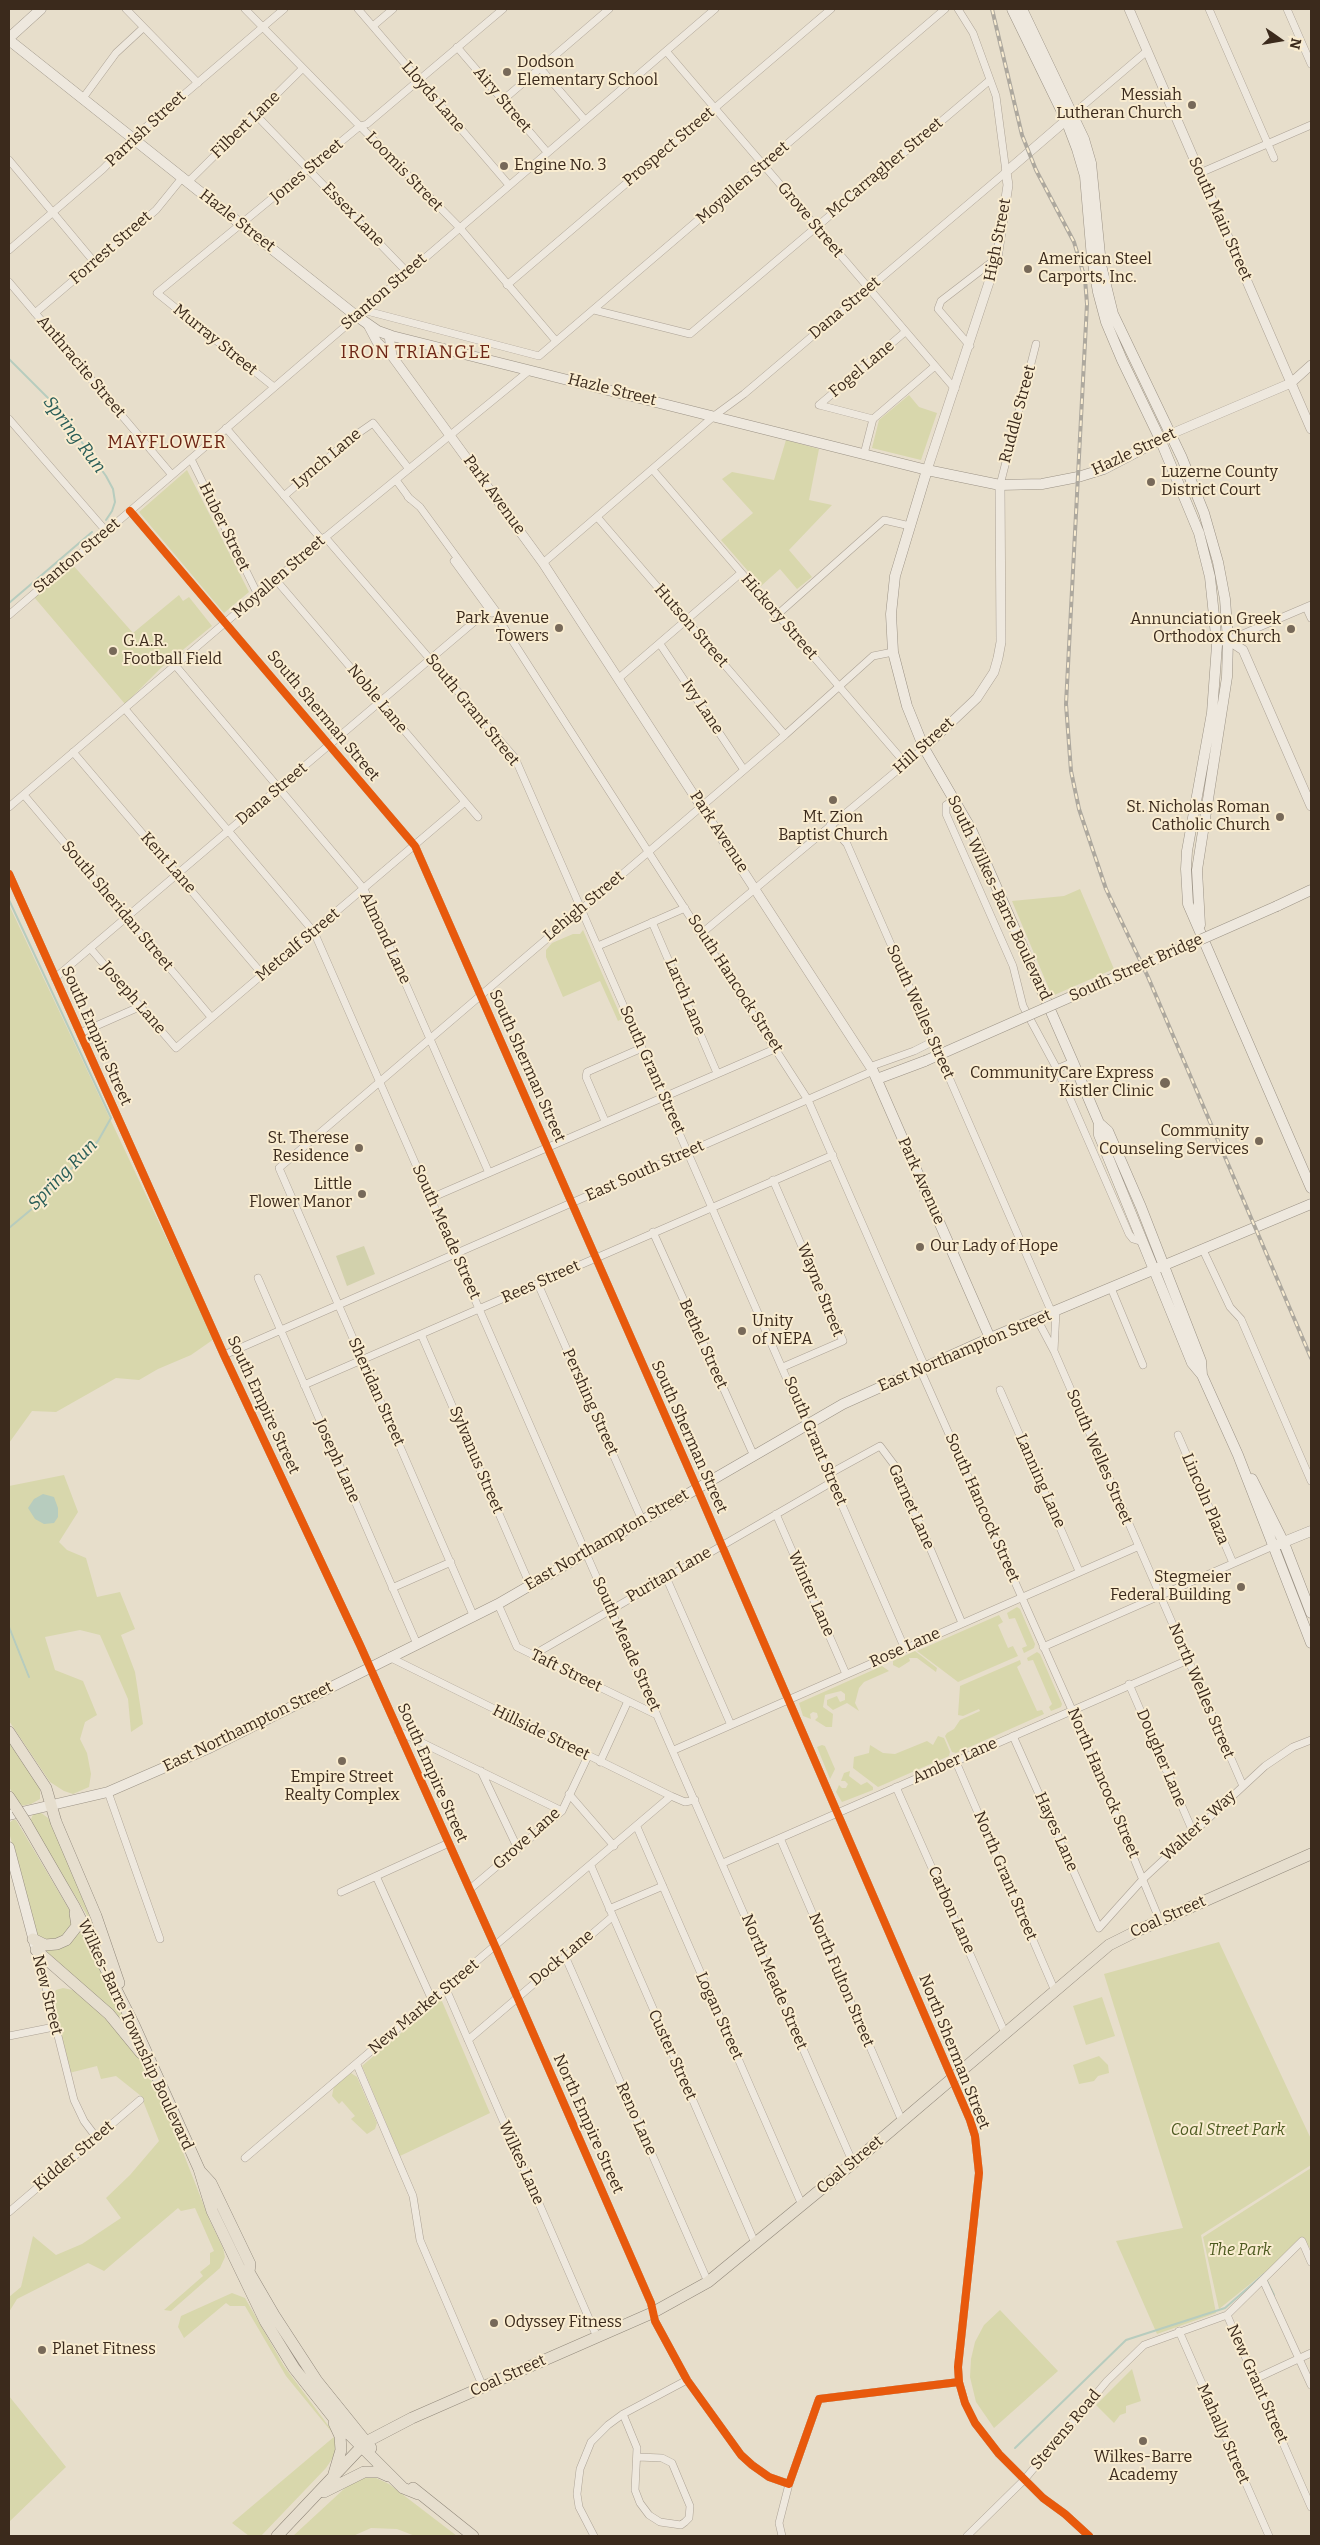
<!DOCTYPE html>
<html>
<head>
<meta charset="utf-8">
<style>
  body { margin:0 }
  #map { position:relative; width:1320px; height:2545px; overflow:hidden; background:#e7decb; font-family:Bitter,serif }
  canvas { display:block }
  .frame { position:absolute; inset:0; border:10px solid #3b2a1c; pointer-events:none }
  .north { position:absolute; left:1255px; top:15px; width:50px; height:50px; -webkit-text-stroke:4px #f9ecd0; paint-order:stroke; rotate:103deg; font-size:14px; font-weight:700; line-height:20px; text-align:center; color:#3b2a1c }
  .north::after { content:''; display:block; margin:auto; width:18px; height:22px; background:#3b2a1c; clip-path:polygon(50% 0,100% 100%,50% 72%,0 100%) }
</style>
</head>
<body>
<div id="map">
<canvas width="1320" height="2545"></canvas>
<div class="frame"></div>
<div class="north">N</div>
</div>
<script>
const context = document.querySelector('canvas').getContext('2d');
context.lineJoin = 'round';
function fillPath(path, color) {
  context.fillStyle = color;
  context.fill(path, 'evenodd');
}
function poly(rows) {
  const path = new Path2D();
  for (const r of rows) {
    path.moveTo(r[0], r[1]);
    for (let i = 2; i < r.length; i += 2) path.lineTo(r[i], r[i + 1]);
  }
  return path;
}
function strokePath(path, color, width, dash) {
  context.strokeStyle = color;
  context.lineWidth = width;
  context.lineCap = dash ? 'butt' : 'round';
  context.setLineDash(dash || []);
  context.stroke(path);
}
function write(font, color, halo, rows, align = 'center') {
  context.font = font + ' Bitter,serif';
  context.lineWidth = 4;
  context.setLineDash([]);
  context.textBaseline = 'middle';
  context.strokeStyle = halo;
  context.fillStyle = color;
  for (const [text, x, y, turn = 0] of rows) {
    context.save();
    context.translate(x, y);
    context.rotate((+turn || 0) * Math.PI / 180);
    context.textAlign = isNaN(turn) ? turn : align;
    if (halo) context.strokeText(text, 0, 0);
    context.fillText(text, 0, 0);
    context.restore();
  }
}
const green = poly([
  [909,395,919,407,937,413,921,460,872,448,879,420],
  [786,440,819,449,809,500,832,505,789,550,812,577,797,589,780,569,761,586,721,540,753,513,722,479,732,472,774,480],
  [187,470,249,592,224,613,139,512],
  [72,564,133,633,179,595,183,601,189,597,212,626,162,667,125,704,34,597],
  [1080,889,1114,969,1052,996,1012,901,1064,896],
  [9,905,214,1339,191,1355,158,1369,139,1380,116,1378,56,1412,32,1411,9,1443],
  [583,930,622,1019,618,1021,600,981,563,997,546,957,546,950,552,943,573,934,580,934],
  [64,1475,78,1512,59,1542,67,1550,86,1558,97,1597,120,1592,135,1629,121,1635,135,1672,143,1724,131,1732,128,1699,100,1635,80,1630,45,1637,55,1670,83,1681,97,1715,85,1722,80,1739,87,1753,91,1774,89,1787,73,1794,64,1791,50,1782,9,1721,9,1486],
  [1017,1607,1020,1609,1035,1644,1034,1648,1024,1653,1022,1648,1027,1646,1015,1618,1009,1619,1007,1613],
  [999,1615,1003,1622,998,1625,1008,1648,1013,1646,1018,1656,958,1682,917,1651],
  [915,1651,937,1668,936,1672,917,1658,909,1658,910,1661,899,1668,893,1665,893,1661],
  [1037,1652,1040,1654,1062,1704,1061,1707,1051,1711,1049,1707,1052,1704,1033,1660,1028,1661,1027,1658],
  [1020,1660,1021,1664,1017,1667,1037,1711,1042,1710,1044,1714,956,1753,952,1752,945,1736,947,1733,954,1729,960,1720,980,1711,979,1709,963,1716,958,1715,960,1686],
  [882,1666,889,1671,864,1682,859,1688,855,1703,859,1711,847,1703,833,1710,827,1705,827,1700,837,1696,840,1702,845,1700,845,1694,841,1691,825,1695,823,1707,833,1714,832,1727,826,1727,815,1720,818,1717,817,1713,813,1712,810,1714,811,1719,803,1716,799,1703],
  [938,1736,944,1738,950,1752,949,1756,878,1787,853,1768,854,1757,869,1753,870,1745,883,1753,895,1754,927,1741,933,1745],
  [9,1741,40,1787,40,1799,31,1804,20,1806,9,1787],
  [822,1745,825,1746,835,1769,830,1779,817,1747],
  [850,1771,849,1776,861,1785,867,1782,873,1787,873,1790,842,1802,836,1792,839,1785,842,1788,846,1788,848,1784,845,1781,841,1781,844,1773],
  [40,1812,48,1818,55,1830,93,1925,30,1822,33,1814],
  [13,1820,16,1820,70,1911,73,1923,65,1936,51,1940,39,1937,35,1932,9,1832,9,1823],
  [81,1930,137,2043,43,1950,75,1937],
  [1219,1942,1311,2139,1311,2165,1201,2235,1216,2313,1157,2334,1116,2241,1183,2228,1104,1974],
  [63,1988,77,1991,115,2028,141,2061,164,2104,210,2221,223,2248,225,2257,220,2268,171,2311,164,2310,203,2276,200,2272,210,2264,210,2253,214,2251,195,2208,181,2211,178,2208,104,2271,88,2263,17,2299,9,2312,9,2297,21,2287,33,2236,56,2255,82,2244,121,2218,106,2198,130,2175,159,2141,141,2096,116,2076,101,2079,97,2066,69,2073,51,2000,56,1990],
  [1102,1997,1115,2036,1086,2045,1073,2006],
  [441,1999,490,2113,400,2156,362,2066],
  [1099,2056,1108,2065,1109,2073,1098,2076,1094,2081,1079,2084,1073,2065],
  [351,2073,357,2077,377,2123,375,2129,367,2134,351,2119,355,2116,342,2101,339,2104,332,2096,334,2086],
  [1311,2168,1311,2250,1306,2242,1296,2247,1219,2309,1203,2237],
  [232,2293,245,2298,284,2366,333,2432,338,2446,332,2459,326,2468,261,2536,249,2536,232,2523,335,2436,286,2376,245,2306,230,2306,226,2303,184,2338,178,2327,181,2316],
  [1000,2310,1058,2371,994,2428,976,2402,970,2377,971,2359,975,2342,984,2325],
  [1132,2369,1141,2401,1126,2406,1126,2413,1120,2415,1114,2423,1096,2405],
  [9,2396,66,2467,9,2522],
  [362,2477,374,2477,389,2484,457,2536,415,2536,397,2529,371,2528,353,2536,293,2536,345,2488]
]);
const cemetery = poly([
  [364,1246,375,1274,347,1286,336,1256]
]);
const water = poly([
  [43,1494,54,1497,58,1508,58,1517,54,1523,44,1524,35,1519,28,1508,34,1499]
]);
const stream = poly([
  [9,359,56,406,106,476,113,489,115,502,112,511,106,520],
  [9,603,92,532],
  [9,900,111,1118,98,1141,33,1208,9,1228],
  [9,1627,29,1677],
  [1266,2279,1274,2295],
  [1015,2448,1126,2340,1225,2308,1264,2274]
]);
const minor = poly([
  [126,9,198,83],
  [245,9,459,227,556,341],
  [358,9,509,185],
  [1209,9,1274,158],
  [1287,9,1311,64],
  [373,26,393,9],
  [457,47,547,152],
  [666,51,955,389],
  [540,68,585,120],
  [83,98,116,53,143,28],
  [503,100,609,9],
  [1073,114,1147,51],
  [256,115,407,272],
  [9,160,95,263],
  [1200,173,1311,125],
  [188,182,303,68],
  [9,250,103,169,133,138,284,9],
  [9,282,172,475],
  [507,285,831,9],
  [363,310,539,356,945,9],
  [594,310,690,334,990,80],
  [35,313,156,210,182,178],
  [970,346,938,309,941,301,997,258],
  [274,387,157,293,360,126,367,124,503,9],
  [819,405,905,332],
  [819,405,873,419],
  [9,419,106,531],
  [226,428,322,540],
  [864,454,873,419,935,366],
  [191,459,258,595],
  [653,470,905,763],
  [396,480,410,499],
  [1000,485,1036,344],
  [284,496,350,439,373,423,409,469],
  [408,497,420,507,496,611,501,623,808,1100,925,1367],
  [130,511,415,846,697,1488,970,2120,975,2136,979,2173,958,2367,959,2382,965,2403,975,2423,999,2454,1043,2498,1065,2514,1089,2536],
  [598,518,785,735],
  [325,537,515,758,905,1649],
  [454,561,492,613],
  [543,563,714,416,744,394,1006,172,996,96,973,33,958,9],
  [276,580,478,817],
  [1306,607,1311,618],
  [9,615,715,9],
  [777,615,884,520,910,526],
  [1224,642,1311,605],
  [660,644,744,770],
  [175,665,364,889,489,1173],
  [619,678,741,573],
  [125,709,314,932,853,2163],
  [73,752,263,975],
  [24,795,211,1017],
  [956,799,946,805,946,814,1013,966,1023,1006,1057,1069,1129,1234,1133,1239,1143,1242],
  [9,807,322,540,530,370],
  [830,825,847,844,1052,1313],
  [9,874,224,1355,360,1645,495,1946,651,2303,655,2321,687,2380,741,2455,752,2465,769,2477,789,2484,819,2399,959,2382],
  [652,922,717,1073],
  [702,933,924,748],
  [598,946,685,908],
  [90,948,176,1048,465,802],
  [55,978,488,610],
  [80,1033,139,1007],
  [872,1066,914,1051,934,1041],
  [1057,1069,1073,1062],
  [605,1121,586,1077,587,1072,642,1048],
  [773,1180,843,1341,783,1367],
  [431,1198,777,1048],
  [653,1232,754,1456],
  [1203,1250,1230,1307,1241,1319,1311,1481],
  [258,1278,417,1644],
  [538,1284,642,1520],
  [1111,1288,1143,1365],
  [1037,1319,1054,1351,1243,1786],
  [421,1334,530,1585],
  [1054,1351,1056,1311],
  [224,1355,873,1071],
  [920,1369,1072,1710,1160,1921],
  [304,1385,833,1155],
  [1000,1390,1079,1571],
  [1178,1435,1233,1563],
  [829,1474,880,1446,895,1466,962,1623],
  [776,1514,846,1674],
  [666,1577,731,1725],
  [392,1588,451,1562],
  [498,1604,517,1647,657,1715],
  [474,1617,279,1168,785,735,873,656,893,652],
  [1043,1647,1273,1546],
  [533,1655,832,1482],
  [389,1657,671,1796,685,1802,695,1800],
  [1129,1684,1193,1832],
  [398,1731,562,1811],
  [1013,1736,1099,1928],
  [674,1750,1137,1547],
  [600,1762,628,1701],
  [956,1762,1055,1991],
  [481,1771,518,1849],
  [896,1787,1005,2033],
  [108,1792,160,1939],
  [569,1794,614,1846],
  [637,1827,802,2205],
  [780,1838,902,2121],
  [723,1863,1188,1660],
  [591,1866,755,2243],
  [376,1876,432,2000],
  [470,1889,562,1811,588,1756],
  [341,1892,449,1843],
  [609,1909,663,1886],
  [1099,1928,1144,1878,1265,1766,1293,1747,1311,1740],
  [37,1952,74,2100,84,2121,96,2137],
  [565,1956,708,2282],
  [446,1989,597,2337],
  [9,2036,54,2027],
  [468,2040,612,1917],
  [357,2065,413,2196,420,2240,483,2387],
  [245,2158,671,1796],
  [9,2212,140,2100],
  [1263,2280,1311,2385],
  [1227,2315,1311,2507],
  [1179,2331,1269,2536],
  [1255,2379,1311,2353],
  [623,2414,637,2448,635,2490,640,2503,649,2515,660,2522,681,2525,685,2522,689,2518,690,2506,672,2463,662,2458,638,2457],
  [594,2536,579,2507,577,2494,580,2469,591,2442,608,2425,623,2414,687,2380],
  [782,2536,779,2523,789,2484],
  [967,2536,1024,2480,1107,2381,1144,2345,1227,2315,1302,2241,1311,2262]
]);
const tertiary = poly([
  [1129,9,1311,429],
  [368,325,377,342,392,356,543,563,873,1071],
  [389,335,392,356],
  [1171,434,1291,383,1311,365],
  [927,470,997,258,1008,185,1006,172,1071,116],
  [1228,640,1243,650,1311,806],
  [924,748,977,698,994,672,998,658,1001,642,1000,485]
]);
const secondary = poly([
  [1012,9,1066,120,1077,149,1085,176,1092,258,1098,292,1106,322,1122,360,1160,439,1199,533,1210,577,1217,645,1212,713,1187,851,1186,869,1188,904,1311,1188],
  [1022,9,1084,139,1091,163,1101,265,1113,314,1182,458,1204,513,1218,562,1225,599,1228,640,1227,677,1197,870,1200,925],
  [9,38,41,9],
  [9,40,355,315,378,331,392,336,927,470,1000,485,1042,484,1078,477,1104,469,1171,434],
  [927,470,895,576,891,614,893,652,907,706,924,748,971,829,1073,1062,1099,1123,1099,1135,1192,1363,1202,1375,1238,1455,1311,1643],
  [1277,906,1311,890],
  [873,1071,990,1338],
  [877,1079,925,1061],
  [1099,1123,1108,1131,1141,1207,1201,1361,1202,1375],
  [1252,1479,1284,1543,1311,1613],
  [1279,1544,1311,1531],
  [9,1815,108,1792,207,1749,498,1604,843,1404,990,1338,1311,1204],
  [9,1847,35,1945]
]);
const primary = poly([
  [9,1732,46,1788,56,1822,96,1916,119,1983],
  [9,1797,17,1809],
  [26,1823,74,1906,134,2025,199,2169,212,2211,265,2321,294,2368,336,2421,403,2488,418,2494],
  [33,1939,45,1945,57,1944,66,1940,77,1926,75,1913],
  [36,1950,109,2014,141,2053],
  [200,2171,211,2183,250,2264,249,2272,274,2315,317,2381,371,2448],
  [333,2477,341,2450,340,2436,334,2423],
  [413,2488,473,2536],
  [324,2492,364,2472,379,2472,388,2476],
  [277,2536,366,2442,412,2418,652,2313,708,2282,853,2163,1109,1945,1139,1930,1311,1854]
]);
const rail = poly([
  [992,9,1022,135,1036,170,1074,242,1085,279,1087,304,1066,704,1071,771,1079,809,1106,889,1148,977,1311,1358]
]);
const secondaryBridge = poly([
  [925,1061,1277,906]
]);
const primaryBridge = poly([
  [17,1809,26,1823]
]);
const cycleway = poly([
  [130,511,415,846,697,1488,970,2120,975,2136,979,2173,958,2367,959,2382,965,2403,975,2423,999,2454,1043,2498,1065,2514,1089,2536],
  [9,874,224,1355,360,1645,495,1946,651,2303,655,2321,687,2380,741,2455,752,2465,769,2477,789,2484,819,2399,959,2382]
]);
const markers = [
  [507,72,5,"#776959"],
  [1192,105,5,"#776959"],
  [504,166,5,"#776959"],
  [1028,269,5,"#776959"],
  [1151,482,5,"#776959"],
  [559,628,5,"#776959"],
  [1291,629,5,"#776959"],
  [113,651,5,"#776959"],
  [833,800,5,"#776959"],
  [1280,817,5,"#776959"],
  [1165,1083,6,"#776959"],
  [1259,1141,5,"#776959"],
  [359,1148,5,"#776959"],
  [362,1194,5,"#776959"],
  [920,1247,5,"#776959"],
  [742,1331,5,"#776959"],
  [1241,1587,5,"#776959"],
  [342,1761,5,"#776959"],
  [494,2323,5,"#776959"],
  [42,2350,5,"#776959"],
  [1143,2441,5,"#776959"]
];
const poiNames = [
  ["Dodson",517,63],
  ["Elementary School",517,81],
  ["Messiah",1182,96,"right"],
  ["Lutheran Church",1182,114,"right"],
  ["Engine No. 3",514,166],
  ["American Steel",1038,260],
  ["Carports, Inc.",1038,278],
  ["Luzerne County",1161,473],
  ["District Court",1161,491],
  ["Park Avenue",549,619,"right"],
  ["Towers",549,637,"right"],
  ["Annunciation Greek",1281,620,"right"],
  ["Orthodox Church",1281,638,"right"],
  ["G.A.R.",123,642],
  ["Football Field",123,660],
  ["St. Nicholas Roman",1270,808,"right"],
  ["Catholic Church",1270,826,"right"],
  ["Mt. Zion",833,818,"center"],
  ["Baptist Church",833,836,"center"],
  ["CommunityCare Express",1154,1074,"right"],
  ["Kistler Clinic",1154,1092,"right"],
  ["Community",1249,1132,"right"],
  ["Counseling Services",1249,1150,"right"],
  ["St. Therese",349,1139,"right"],
  ["Residence",349,1157,"right"],
  ["Little",352,1185,"right"],
  ["Flower Manor",352,1203,"right"],
  ["Our Lady of Hope",930,1247],
  ["Unity",752,1322],
  ["of NEPA",752,1340],
  ["Stegmeier",1231,1578,"right"],
  ["Federal Building",1231,1596,"right"],
  ["Empire Street",342,1778,"center"],
  ["Realty Complex",342,1796,"center"],
  ["Odyssey Fitness",504,2323],
  ["Planet Fitness",52,2350],
  ["Wilkes-Barre",1143,2458,"center"],
  ["Academy",1143,2476,"center"]
];
const streetNames = [
  ["Lloyds Lane",433,97,49],
  ["Airy Street",502,100,50],
  ["Filbert Lane",246,125,-44],
  ["Parrish Street",146,129,-43],
  ["Prospect Street",669,147,-40],
  ["McCarragher Street",885,168,-40],
  ["Jones Street",307,171,-40],
  ["Loomis Street",404,172,46],
  ["Moyallen Street",743,183,-41],
  ["Essex Lane",353,215,46],
  ["South Main Street",1220,219,66],
  ["Grove Street",810,220,50],
  ["Hazle Street",237,221,38],
  ["High Street",998,240,-79],
  ["Forrest Street",111,248,-41],
  ["Stanton Street",384,292,-41],
  ["Dana Street",845,308,-40],
  ["Murray Street",215,340,39],
  ["Anthracite Street",81,367,50],
  ["Fogel Lane",862,369,-40],
  ["Hazle Street",612,390,14],
  ["Ruddle Street",1018,414,-75],
  ["Hazle Street",1134,452,-25],
  ["Lynch Lane",327,459,-40],
  ["Park Avenue",494,495,54],
  ["Huber Street",224,527,64],
  ["Stanton Street",77,556,-40],
  ["Moyallen Street",279,577,-41],
  ["Hickory Street",779,617,49],
  ["Hutson Street",691,626,49],
  ["Noble Lane",377,699,50],
  ["Ivy Lane",702,707,56],
  ["South Grant Street",472,710,51],
  ["South Sherman Street",323,716,50],
  ["Hill Street",924,746,-42],
  ["Dana Street",272,794,-40],
  ["Park Avenue",719,832,57],
  ["Kent Lane",168,863,49],
  ["South Wilkes-Barre Boulevard",999,898,65],
  ["South Sheridan Street",117,906,50],
  ["Lehigh Street",584,906,-40],
  ["Almond Lane",385,938,65],
  ["Metcalf Street",298,945,-40],
  ["South Street Bridge",1136,968,-24],
  ["South Hancock Street",735,984,57],
  ["Larch Lane",685,997,67],
  ["Joseph Lane",133,998,49],
  ["South Welles Street",920,1012,66],
  ["South Empire Street",96,1036,66],
  ["South Sherman Street",527,1066,66],
  ["South Grant Street",652,1070,66],
  ["East South Street",645,1171,-24],
  ["Park Avenue",921,1181,66],
  ["South Meade Street",446,1232,66],
  ["Rees Street",541,1282,-24],
  ["Wayne Street",820,1290,68],
  ["Bethel Street",703,1344,66],
  ["East Northampton Street",965,1351,-23],
  ["Sheridan Street",376,1392,66],
  ["Pershing Street",590,1402,66],
  ["South Empire Street",263,1405,65],
  ["South Sherman Street",689,1437,66],
  ["South Grant Street",815,1441,67],
  ["South Welles Street",1099,1457,67],
  ["Sylvanus Street",476,1460,67],
  ["Joseph Lane",337,1461,66],
  ["Lanning Lane",1040,1481,66],
  ["Lincoln Plaza",1205,1499,67],
  ["Garnet Lane",911,1507,66],
  ["South Hancock Street",982,1508,66],
  ["East Northampton Street",607,1540,-30],
  ["Puritan Lane",669,1575,-30],
  ["Winter Lane",811,1594,66],
  ["South Meade Street",626,1644,66],
  ["Rose Lane",905,1648,-24],
  ["Taft Street",566,1671,26],
  ["North Welles Street",1201,1691,67],
  ["East Northampton Street",248,1727,-26],
  ["Hillside Street",541,1733,26],
  ["Dougher Lane",1161,1758,67],
  ["Amber Lane",955,1761,-24],
  ["South Empire Street",432,1773,66],
  ["North Hancock Street",1103,1783,67],
  ["Walter's Way",1199,1826,-43],
  ["Hayes Lane",1056,1832,66],
  ["Grove Lane",527,1839,-42],
  ["North Grant Street",1005,1876,67],
  ["Carbon Lane",951,1910,66],
  ["Coal Street",1168,1917,-24],
  ["Dock Lane",562,1958,-40],
  ["North Fulton Street",841,1980,67],
  ["North Meade Street",774,1982,67],
  ["New Street",47,1995,76],
  ["New Market Street",424,2007,-40],
  ["Logan Street",719,2016,66],
  ["Wilkes-Barre Township Boulevard",135,2035,65],
  ["North Sherman Street",954,2052,68],
  ["Custer Street",672,2055,66],
  ["Reno Lane",636,2119,66],
  ["North Empire Street",588,2124,66],
  ["Kidder Street",74,2156,-40],
  ["Wilkes Lane",521,2163,66],
  ["Coal Street",850,2165,-40],
  ["Coal Street",508,2376,-24],
  ["New Grant Street",1257,2384,66],
  ["Stevens Road",1066,2430,-50],
  ["Mahally Street",1223,2434,66]
];
const parkNames = [
  ["Coal Street Park",1228,2131],
  ["The Park",1240,2251]
];
const neighbourhoodNames = [
  ["IRON TRIANGLE",416,353],
  ["MAYFLOWER",167,443]
];
const waterNames = [
  ["Spring Run",74,435,53],
  ["Spring Run",63,1175,-46]
];
fillPath(green, '#d8d7ac');
fillPath(cemetery, '#d2d1ac');
fillPath(water, '#b7ccbe');
strokePath(stream, '#b7ccbe', 2);
strokePath(minor, '#aca295', 8);
strokePath(tertiary, '#aca295', 10);
strokePath(secondary, '#9b9285', 11);
strokePath(primary, '#91887b', 12);
strokePath(minor, '#eee8de', 7);
strokePath(tertiary, '#eee8de', 9);
strokePath(secondary, '#eee8de', 10);
strokePath(primary, '#e6dece', 11);
strokePath(rail, '#ada89e', 4);
strokePath(rail, '#f9ecd0', 2, [5.5]);
strokePath(secondaryBridge, '#9b9285', 11, []);
strokePath(primaryBridge, '#91887b', 12, []);
strokePath(secondaryBridge, '#eee8de', 10);
strokePath(primaryBridge, '#e6dece', 11);
strokePath(cycleway, '#e8590c', 8);
for (const [x, y, r, color] of markers) {
  const dot = new Path2D();
  dot.arc(x, y, r, 0, 2 * Math.PI);
  context.fillStyle = color;
  context.fill(dot);
  strokePath(dot, '#f9ecd0', 2);
}
write('16px', '#3b2a1c', '#f9ecd0', poiNames, 'left');
write('16px', '#3b2a1c', '#f9ecd0', streetNames);
write('italic 16px', '#4d5a20', '#f9ecd0', parkNames);
context.letterSpacing = '1px';
write('18px', '#6d2616', '#f9ecd0', neighbourhoodNames);
context.letterSpacing = '0px';
write('italic 18px', '#295d58', '#f9ecd0', waterNames);
</script>
</body>
</html>
